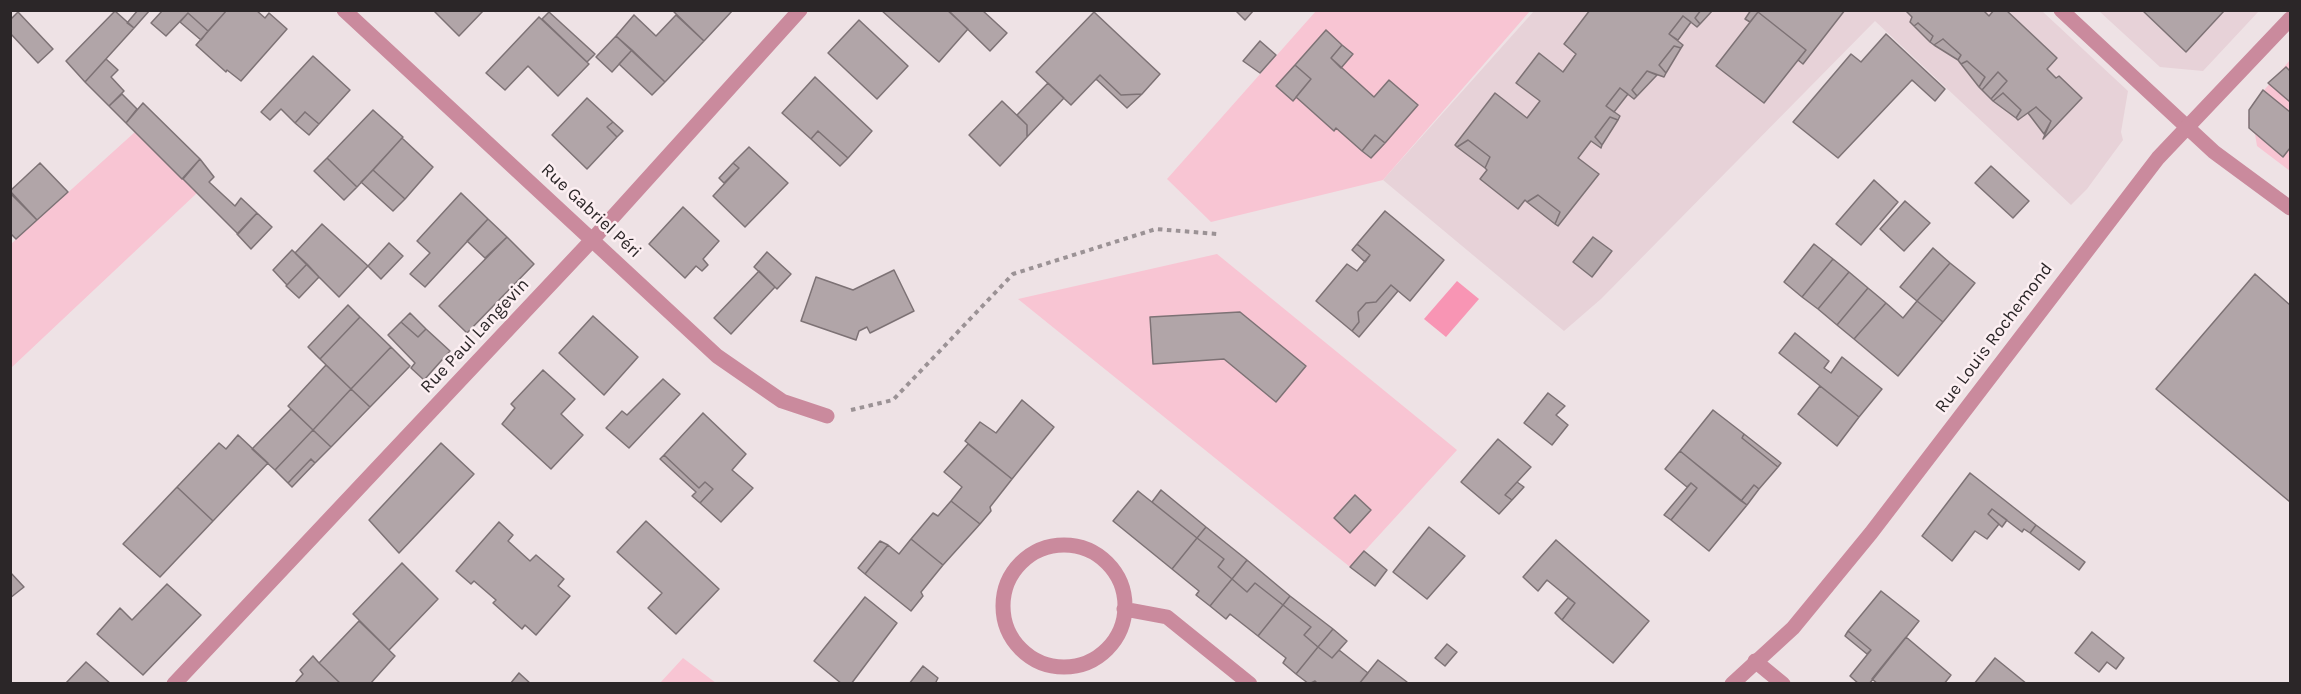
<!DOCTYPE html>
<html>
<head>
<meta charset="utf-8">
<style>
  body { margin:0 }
  #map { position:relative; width:2301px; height:694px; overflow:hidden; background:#eee2e5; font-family:Karla,sans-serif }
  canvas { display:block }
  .frame { position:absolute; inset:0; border:12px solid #2b2628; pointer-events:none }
</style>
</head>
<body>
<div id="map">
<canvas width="2301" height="694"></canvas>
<div class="frame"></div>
</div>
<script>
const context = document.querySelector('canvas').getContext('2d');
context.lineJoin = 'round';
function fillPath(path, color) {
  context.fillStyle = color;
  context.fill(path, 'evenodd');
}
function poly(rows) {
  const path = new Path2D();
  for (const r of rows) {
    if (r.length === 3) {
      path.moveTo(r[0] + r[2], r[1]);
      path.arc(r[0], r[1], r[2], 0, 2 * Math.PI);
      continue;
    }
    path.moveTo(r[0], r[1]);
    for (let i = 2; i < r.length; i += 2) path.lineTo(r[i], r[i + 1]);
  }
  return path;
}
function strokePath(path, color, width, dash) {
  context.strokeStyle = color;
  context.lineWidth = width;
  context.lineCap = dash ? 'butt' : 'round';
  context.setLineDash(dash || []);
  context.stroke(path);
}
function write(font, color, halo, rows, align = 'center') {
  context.font = font + ' Karla,sans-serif';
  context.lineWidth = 5;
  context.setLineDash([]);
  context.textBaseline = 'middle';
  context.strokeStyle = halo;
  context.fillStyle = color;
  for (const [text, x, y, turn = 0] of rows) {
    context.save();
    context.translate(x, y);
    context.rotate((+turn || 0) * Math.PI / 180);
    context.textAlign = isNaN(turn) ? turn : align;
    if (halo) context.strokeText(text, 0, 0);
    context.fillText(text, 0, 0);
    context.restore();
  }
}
const built = poly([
  [1534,11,2042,11,2128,91,2121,132,2123,140,2087,189,2071,205,1875,21,1601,299,1564,331,1383,180],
  [2099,11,2259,11,2203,71,2160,67]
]);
const green = poly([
  [1316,11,1530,11,1383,180,1211,222,1167,179],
  [2290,60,2290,171,2257,146,2255,134,2249,128,2248,118,2253,103],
  [135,132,197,193,11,368,11,244],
  [1217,254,1457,450,1350,567,1018,299],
  [683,658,716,683,660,683]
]);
const water = poly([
  [1457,281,1479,299,1446,337,1424,319]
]);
const building = poly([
  [138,10,150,10,134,28,127,23,138,10],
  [163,10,227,10,208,31,188,13,166,36,151,23,163,10],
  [227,10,256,10,265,18,269,13,287,29,241,81,227,70,226,72,196,45,227,10],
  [433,10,484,10,459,36,433,10],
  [672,10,733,10,704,41,672,10],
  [881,10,947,10,968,29,939,62,881,10],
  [948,10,982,10,1007,33,990,51,948,10],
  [1235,10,1254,10,1245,20,1235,10],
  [1590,10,1701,10,1695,18,1700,24,1697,27,1683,16,1669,34,1683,45,1681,48,1674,46,1659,65,1666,73,1664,77,1647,71,1632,90,1637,96,1634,99,1620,88,1606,106,1620,116,1618,120,1610,117,1595,137,1602,145,1601,148,1591,141,1578,158,1599,174,1558,226,1555,224,1560,212,1538,195,1527,202,1525,200,1518,209,1480,179,1487,170,1485,168,1490,157,1468,140,1457,147,1455,145,1495,93,1527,118,1540,101,1516,83,1539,53,1563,72,1576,54,1564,44,1590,10],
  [1701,10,1713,10,1700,24,1695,18,1701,10],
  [1751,10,1845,10,1803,64,1798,60,1806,50,1758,12,1750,22,1745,19,1751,10],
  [1905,10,1983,10,1989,16,1994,10,2006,10,2057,58,2047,69,2056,78,2059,76,2082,98,2043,139,2051,121,2036,107,2018,120,2016,118,2021,110,2003,93,1993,101,1991,99,2007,81,1998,72,1982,90,1979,87,1985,77,1967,61,1961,64,1958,60,1961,55,1943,39,1934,45,1930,42,1933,36,1918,23,1914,26,1910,22,1912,17,1905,10],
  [2142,10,2223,10,2224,11,2186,52,2142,10],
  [115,11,134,28,85,82,66,61,115,11],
  [18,12,53,49,38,63,10,33,10,20,18,12],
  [549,12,595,54,587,62,542,19,549,12],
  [1094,12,1160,74,1142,94,1121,95,1100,75,1071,105,1036,72,1094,12],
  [1758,12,1806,50,1764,103,1716,66,1758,12],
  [188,13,208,31,201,40,180,22,188,13],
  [634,15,656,36,676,15,704,41,665,82,616,36,634,15],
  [1683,16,1691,22,1678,40,1669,34,1683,16],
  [539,17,589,64,558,96,528,66,505,90,486,73,539,17],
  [859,20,908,66,877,99,828,53,859,20],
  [1918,23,1933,36,1930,42,1914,26,1918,23],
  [1326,30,1342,45,1331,58,1374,97,1389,80,1418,105,1385,143,1375,135,1362,151,1336,128,1334,131,1296,97,1311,79,1295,65,1326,30],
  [1886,34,1945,89,1935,101,1912,80,1838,158,1793,122,1851,54,1861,62,1886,34],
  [616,36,632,50,612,72,596,57,616,36],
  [1943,39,1961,55,1958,60,1934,45,1943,39],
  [1260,41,1276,55,1260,73,1243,61,1260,41],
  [1342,45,1353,54,1341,68,1331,58,1342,45],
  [1674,46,1681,48,1666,73,1659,65,1674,46],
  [632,50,665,82,652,95,619,64,632,50],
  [313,56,350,90,319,124,305,112,295,123,281,109,270,120,261,112,313,56],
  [106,59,118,70,111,77,124,91,109,106,85,82,106,59],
  [1967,61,1985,77,1979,87,1961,64,1967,61],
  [1295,65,1311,79,1293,101,1276,86,1295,65],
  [2286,67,2290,71,2290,102,2268,83,2286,67],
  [1647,71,1657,75,1637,96,1632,90,1647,71],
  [1998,72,2007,81,1991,99,1982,90,1998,72],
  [1100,75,1121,95,1142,94,1127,108,1096,79,1100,75],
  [815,77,872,131,848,158,818,131,811,139,782,113,815,77],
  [1048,83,1064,98,1027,137,1027,125,1017,115,1048,83],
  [1620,88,1628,94,1614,112,1606,106,1620,88],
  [2263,90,2290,112,2290,148,2283,157,2249,128,2249,110,2263,90],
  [2003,93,2021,110,2016,118,1993,101,2003,93],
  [122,94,137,109,126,123,109,106,122,94],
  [587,98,613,122,607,127,617,137,587,169,552,135,587,98],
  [1002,101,1027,125,1027,137,1000,166,969,135,1002,101],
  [143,103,200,159,182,179,126,123,143,103],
  [2036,107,2051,121,2044,134,2028,113,2036,107],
  [373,110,403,137,357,187,327,158,373,110],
  [305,112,319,124,309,135,295,123,305,112],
  [1610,117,1618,120,1602,145,1595,137,1610,117],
  [613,122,623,131,617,137,607,127,613,122],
  [818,131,848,158,840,166,811,139,818,131],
  [1375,135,1385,143,1371,158,1362,151,1375,135],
  [402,138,433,167,405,199,373,170,402,138],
  [1468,140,1490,157,1485,168,1457,147,1468,140],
  [749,147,788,183,745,227,713,196,739,168,733,163,749,147],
  [327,158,357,187,344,200,314,171,327,158],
  [200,159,214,177,209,182,235,206,241,198,257,213,238,234,183,179,200,159],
  [40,163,68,192,37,220,10,191,40,163],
  [733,163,739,168,724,183,719,178,733,163],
  [1991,166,2029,201,2013,218,1975,183,1991,166],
  [373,170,405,199,393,211,361,182,373,170],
  [1874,180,1898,202,1861,245,1836,224,1874,180],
  [10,193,37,220,16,239,10,233,10,193],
  [461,193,488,219,425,287,410,274,430,253,417,241,461,193],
  [1538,195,1560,212,1555,224,1527,202,1538,195],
  [1905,201,1930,223,1904,251,1880,229,1905,201],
  [683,207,719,241,703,259,708,265,702,271,696,266,685,278,649,244,683,207],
  [1385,211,1444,260,1410,301,1391,285,1376,302,1366,303,1358,312,1359,322,1352,331,1316,301,1347,264,1357,271,1370,255,1357,244,1385,211],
  [257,213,272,227,251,249,237,234,257,213],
  [488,219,507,237,485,258,467,241,488,219],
  [322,224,368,266,339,297,295,253,322,224],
  [507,237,534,264,467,333,439,306,507,237],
  [1593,237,1612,251,1592,277,1573,262,1593,237],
  [389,243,403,256,381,279,368,266,389,243],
  [1357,244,1370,255,1365,262,1352,250,1357,244],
  [1814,244,1833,259,1802,297,1784,282,1814,244],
  [1933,248,1950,263,1917,301,1900,287,1933,248],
  [292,250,307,264,287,285,273,270,292,250],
  [767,252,791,274,777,289,754,267,767,252],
  [1833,259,1849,272,1818,309,1802,297,1833,259],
  [1950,263,1975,283,1943,322,1917,301,1950,263],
  [307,264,319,277,299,298,286,286,307,264],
  [894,270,914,311,870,333,867,327,859,331,856,340,801,321,816,277,853,290,894,270],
  [759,271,775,287,731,334,714,318,759,271],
  [1849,272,1868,288,1837,325,1818,309,1849,272],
  [2255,274,2290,305,2290,502,2156,389,2255,274],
  [1391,285,1398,291,1359,337,1352,331,1359,322,1358,312,1366,303,1376,302,1391,285],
  [1868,288,1886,303,1854,339,1837,325,1868,288],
  [1917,301,1943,322,1898,376,1854,339,1886,303,1903,318,1917,301],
  [348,305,360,317,320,359,308,347,348,305],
  [1240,312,1306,366,1276,402,1224,359,1153,364,1150,317,1240,312],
  [410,313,426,329,418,337,401,322,410,313],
  [593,316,638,357,604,395,559,353,593,316],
  [360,317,391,347,351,389,320,359,360,317],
  [401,322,418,337,426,329,450,351,424,380,411,368,415,363,388,335,401,322],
  [1795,333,1829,361,1824,368,1831,373,1842,357,1882,389,1859,417,1779,353,1795,333],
  [391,347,410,366,370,407,351,389,391,347],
  [326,365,351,389,313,430,288,406,326,365],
  [543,370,575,399,561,414,583,435,551,469,502,424,515,408,511,404,543,370],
  [663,379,680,394,629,448,606,428,622,411,627,415,663,379],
  [1820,386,1859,417,1837,446,1798,414,1820,386],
  [351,389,370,407,331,447,313,430,351,389],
  [1548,393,1565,406,1556,415,1568,425,1552,445,1524,423,1548,393],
  [1022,400,1054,427,1012,479,965,441,980,422,996,433,1022,400],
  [291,409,313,430,275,470,252,449,291,409],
  [1713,410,1744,434,1742,438,1778,467,1759,489,1754,485,1741,501,1680,451,1713,410],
  [703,413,746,454,732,470,753,488,721,522,700,503,713,489,705,482,699,488,664,455,703,413],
  [313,430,331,447,315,463,311,459,288,483,275,470,313,430],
  [1744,434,1781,463,1778,467,1742,438,1744,434],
  [238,435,268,463,213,521,177,487,219,443,226,449,238,435],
  [1498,439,1531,467,1505,495,1512,500,1499,514,1461,482,1498,439],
  [441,443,474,474,399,553,369,520,441,443],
  [968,444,1012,479,990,507,991,511,980,524,951,501,962,487,944,472,968,444],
  [1680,451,1747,505,1709,551,1671,520,1697,488,1691,483,1687,487,1665,469,1680,451],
  [664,455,699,488,705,482,713,489,700,503,692,496,696,492,660,459,664,455],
  [311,459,315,463,292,487,288,483,311,459],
  [1970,473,2036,525,2030,533,2024,529,2022,532,1992,509,1988,514,1999,524,1987,539,1975,531,1952,561,1922,536,1970,473],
  [1517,482,1524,487,1512,500,1505,495,1517,482],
  [1691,483,1697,488,1671,520,1664,515,1691,483],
  [1754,485,1759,489,1747,505,1741,501,1754,485],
  [177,487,213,521,160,577,123,544,177,487],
  [1161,490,1206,527,1197,538,1152,502,1161,490],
  [1138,491,1197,538,1172,569,1113,521,1138,491],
  [1355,495,1371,510,1350,533,1334,518,1355,495],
  [951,501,980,524,943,565,911,539,933,513,938,516,951,501],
  [1992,509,2007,520,2002,527,1988,514,1992,509],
  [646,521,719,589,676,634,648,608,662,593,617,552,646,521],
  [499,522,513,535,508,541,530,561,536,555,564,579,558,586,570,596,536,635,525,625,522,629,493,603,496,600,474,581,471,584,456,571,499,522],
  [2036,525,2085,562,2079,570,2030,533,2036,525],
  [1206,527,1247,560,1232,579,1218,567,1224,559,1197,538,1206,527],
  [1429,527,1465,556,1427,599,1393,572,1429,527],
  [1197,538,1224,559,1218,567,1232,579,1210,606,1196,595,1199,591,1172,569,1197,538],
  [911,539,943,565,921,592,923,596,911,611,865,574,888,545,899,554,911,539],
  [1556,540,1649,621,1613,663,1562,620,1575,603,1547,580,1538,591,1523,577,1556,540],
  [880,541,888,545,865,574,858,568,880,541],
  [1364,551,1387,570,1375,586,1350,567,1364,551],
  [1247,560,1290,596,1283,605,1255,583,1247,592,1232,579,1247,560],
  [402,563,438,599,389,650,353,614,402,563],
  [10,572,24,587,10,598,10,572],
  [1232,579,1247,592,1255,583,1283,605,1258,636,1230,614,1226,619,1210,606,1232,579],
  [167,584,201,615,143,675,97,634,120,608,132,620,167,584],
  [1881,591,1919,621,1869,684,1859,684,1850,676,1871,650,1848,631,1881,591],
  [1290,596,1333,629,1318,647,1304,635,1311,627,1283,605,1290,596],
  [865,597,897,623,851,684,842,684,814,661,865,597],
  [1568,598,1575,603,1562,620,1555,613,1568,598],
  [1283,605,1311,627,1304,635,1318,647,1296,674,1283,663,1286,658,1258,636,1283,605],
  [359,621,395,656,370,684,341,684,319,663,359,621],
  [1333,629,1347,641,1332,658,1318,647,1333,629],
  [1848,631,1871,650,1867,654,1845,636,1848,631],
  [2092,632,2124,658,2116,669,2107,662,2099,672,2075,653,2092,632],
  [1906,637,1951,675,1944,684,1878,684,1872,679,1906,637],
  [1447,644,1457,652,1445,666,1435,658,1447,644],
  [1318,647,1332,658,1339,650,1368,673,1359,684,1318,684,1315,681,1309,684,1296,674,1318,647],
  [313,656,319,663,341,684,294,684,303,674,300,670,313,656],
  [1995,658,2027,684,1974,684,1995,658],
  [1378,660,1407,682,1408,684,1359,684,1378,660],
  [86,662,111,684,65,684,86,662],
  [923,666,938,678,935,684,909,684,923,666],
  [519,673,531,684,510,684,519,673]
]);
const path = poly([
  [851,410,893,400,1013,274,1156,229,1217,234]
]);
const service = poly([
  [1755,661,1783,684]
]);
const pedestrian = poly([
  [2061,10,2187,127]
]);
const minor = poly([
  [344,10,717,356,782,401,827,416],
  [2187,127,2214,152,2290,208],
  [1064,606,61],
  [1124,609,1167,617,1250,684],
  [174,684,593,239,800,10],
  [1732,684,1793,628,1871,533,2158,158,2290,19]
]);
const streetNames = [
  ["Rue Gabriel Péri",591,211,43],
  ["Rue Paul Langevin",475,336,-47],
  ["Rue Louis Rochemond",1994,338,-53]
];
fillPath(built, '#e7d2d8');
fillPath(green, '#f8c5d3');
fillPath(water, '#f895b4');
fillPath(building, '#b1a5a8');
strokePath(building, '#7d7275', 1.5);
strokePath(path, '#9b9295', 4, [4.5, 4.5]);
strokePath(service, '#ca8a9d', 15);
strokePath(pedestrian, '#ca8a9d', 15);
strokePath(minor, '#ca8a9d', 15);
write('18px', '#2b2628', '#fceff2', streetNames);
</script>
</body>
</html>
